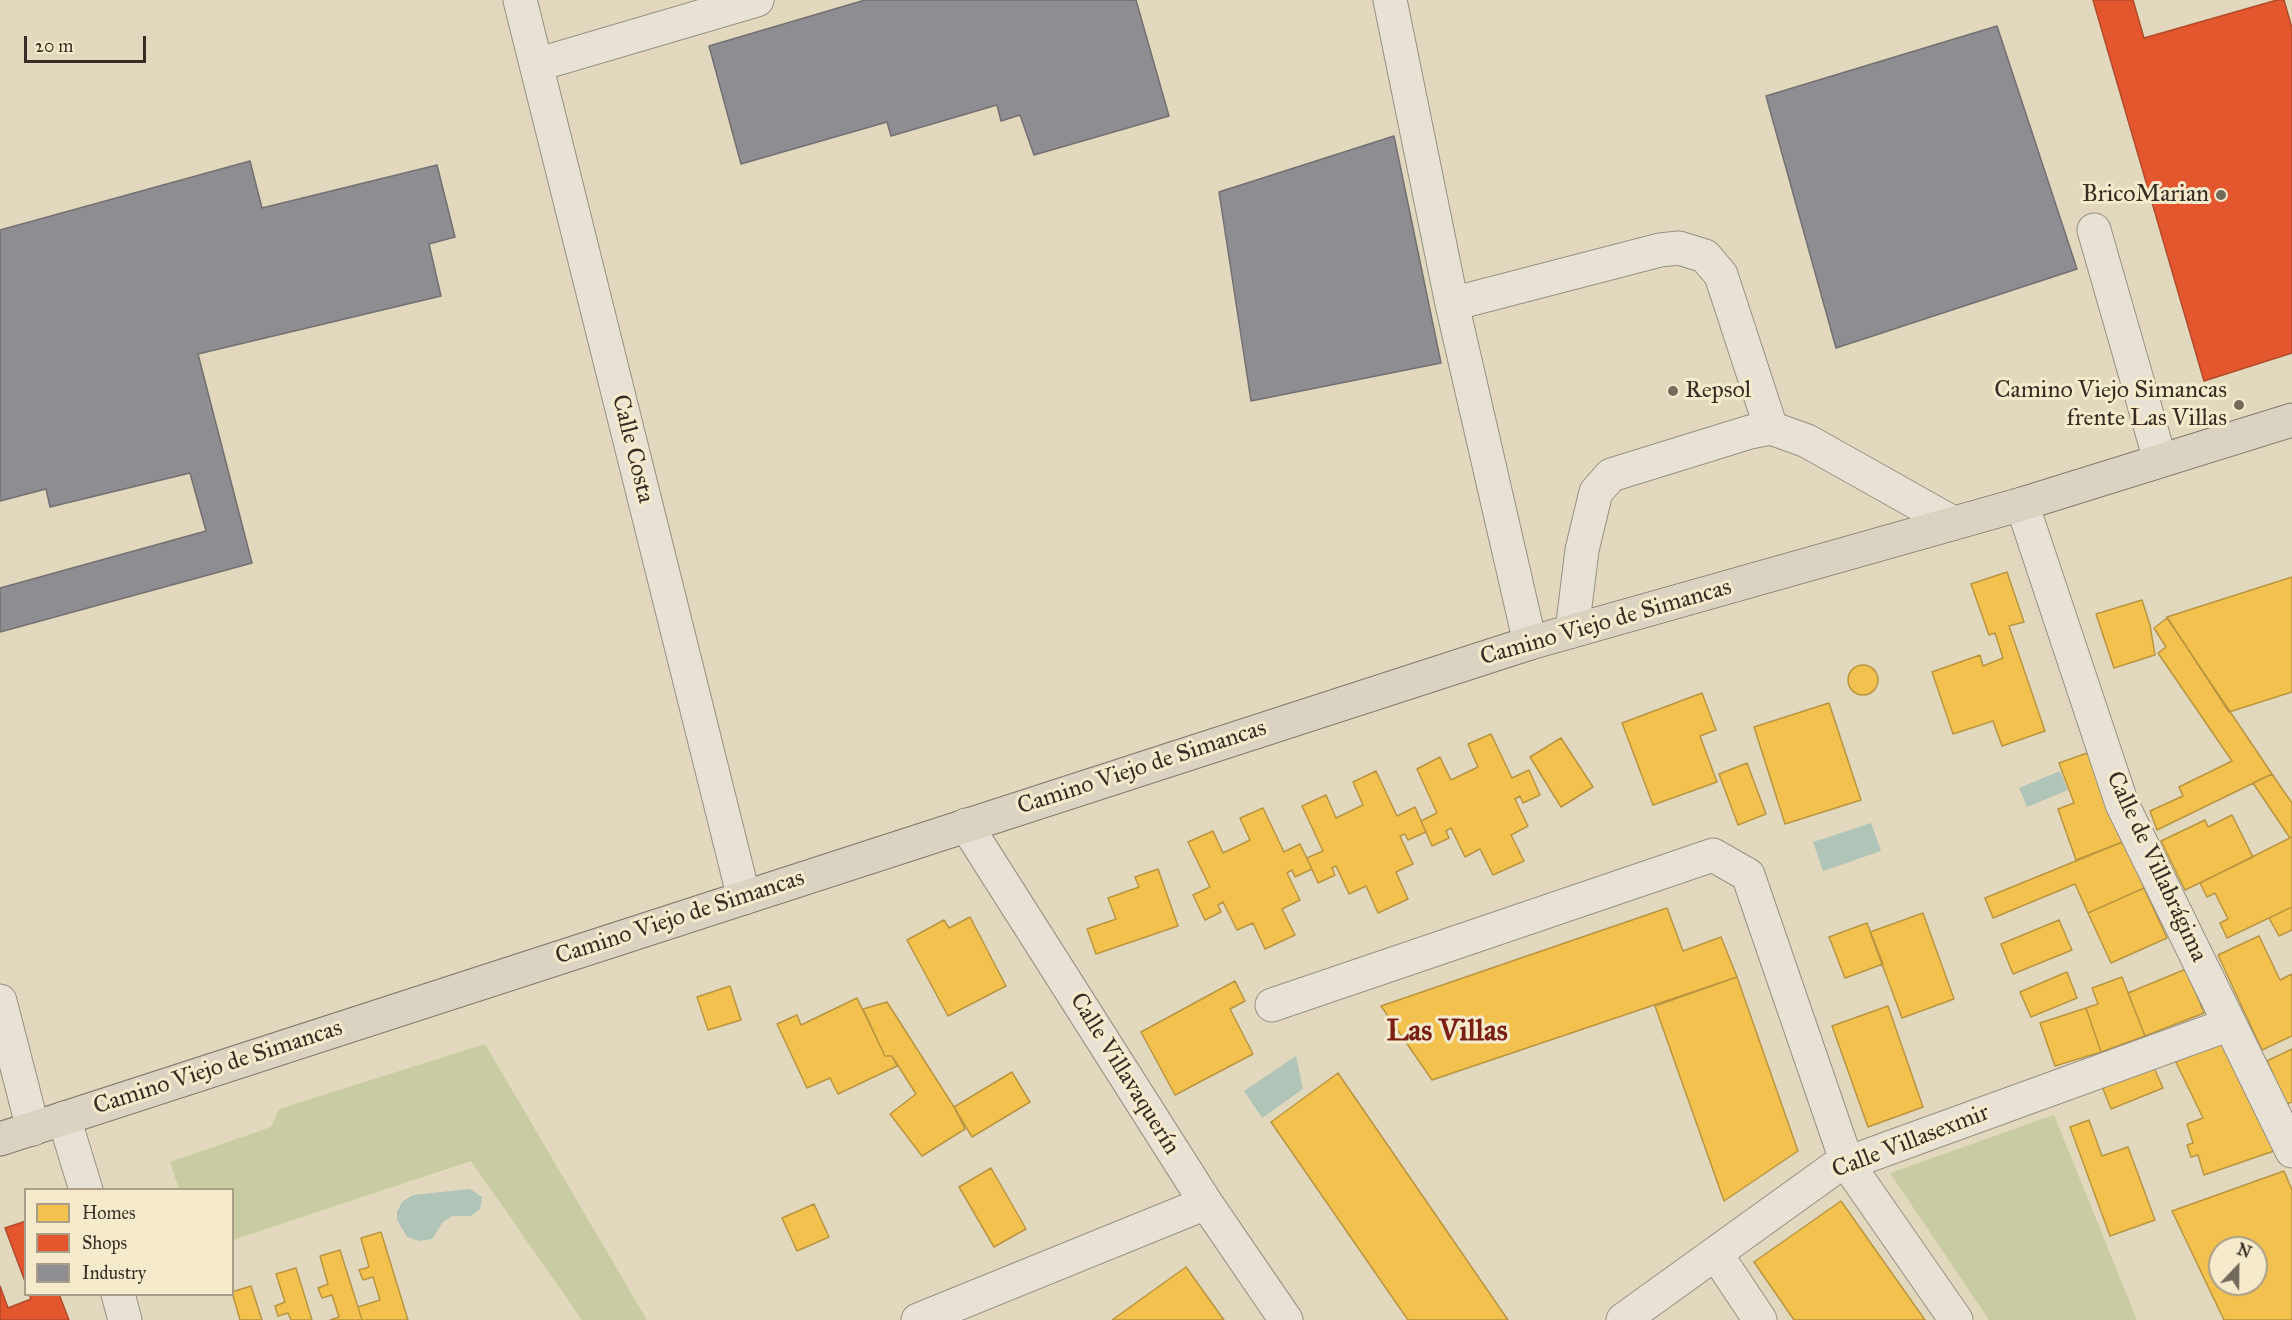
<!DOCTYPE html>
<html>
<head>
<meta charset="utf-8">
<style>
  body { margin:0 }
  #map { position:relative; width:2292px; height:1320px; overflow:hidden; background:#e1d8be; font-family:"IM FELL Great Primer",serif }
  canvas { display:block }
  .legend { position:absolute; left:24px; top:1188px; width:210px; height:108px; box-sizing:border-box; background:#f5ebcc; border:2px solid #a99f89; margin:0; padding:8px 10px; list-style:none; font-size:18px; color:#362e24 }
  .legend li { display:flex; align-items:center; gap:12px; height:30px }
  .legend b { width:30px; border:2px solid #a99f89 }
  .north { position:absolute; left:2208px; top:1236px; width:60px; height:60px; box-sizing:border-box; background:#f5ebcc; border:2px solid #a99f89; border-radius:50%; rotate:22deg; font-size:16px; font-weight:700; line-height:24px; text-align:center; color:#362e24 }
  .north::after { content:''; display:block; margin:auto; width:21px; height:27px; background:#726a5a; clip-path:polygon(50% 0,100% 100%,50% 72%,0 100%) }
  .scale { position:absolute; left:24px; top:36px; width:122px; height:27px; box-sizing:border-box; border:3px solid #362e24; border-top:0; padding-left:8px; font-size:18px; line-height:21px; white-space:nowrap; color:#362e24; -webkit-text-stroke:4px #f5ebcc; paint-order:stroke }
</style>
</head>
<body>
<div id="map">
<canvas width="2292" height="1320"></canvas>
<ul class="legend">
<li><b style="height:16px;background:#f2c14e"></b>Homes</li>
<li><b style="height:16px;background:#e4572e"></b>Shops</li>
<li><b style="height:16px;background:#8d8d92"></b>Industry</li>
</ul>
<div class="north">N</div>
<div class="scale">20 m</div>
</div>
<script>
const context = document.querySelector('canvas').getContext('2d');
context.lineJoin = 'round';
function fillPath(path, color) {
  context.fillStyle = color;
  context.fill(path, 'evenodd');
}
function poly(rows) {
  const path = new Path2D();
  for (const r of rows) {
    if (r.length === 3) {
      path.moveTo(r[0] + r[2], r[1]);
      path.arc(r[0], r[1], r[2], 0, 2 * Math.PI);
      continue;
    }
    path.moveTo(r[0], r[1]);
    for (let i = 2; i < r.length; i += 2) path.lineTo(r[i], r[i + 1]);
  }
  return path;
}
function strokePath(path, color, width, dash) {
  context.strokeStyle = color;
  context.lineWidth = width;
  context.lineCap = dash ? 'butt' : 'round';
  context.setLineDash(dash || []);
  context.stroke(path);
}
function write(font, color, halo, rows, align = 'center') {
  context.font = font + ' "IM FELL Great Primer",serif';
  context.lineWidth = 6;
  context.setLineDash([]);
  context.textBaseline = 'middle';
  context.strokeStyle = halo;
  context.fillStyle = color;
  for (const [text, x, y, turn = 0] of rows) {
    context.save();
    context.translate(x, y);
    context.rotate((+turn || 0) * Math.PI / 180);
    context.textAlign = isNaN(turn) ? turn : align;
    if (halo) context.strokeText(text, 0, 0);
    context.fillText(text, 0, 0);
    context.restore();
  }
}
const green = poly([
  [485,1044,647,1320,582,1320,471,1161,233,1240,232,1190,179,1189,170,1162,271,1127,279,1109],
  [2054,1115,2137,1320,1989,1320,1890,1173]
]);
const water = poly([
  [2060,771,2068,790,2027,807,2019,788],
  [1871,823,1881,851,1823,871,1813,842],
  [1296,1056,1303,1089,1262,1118,1244,1091],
  [470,1189,482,1197,480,1209,471,1216,452,1216,443,1222,432,1239,420,1241,407,1237,397,1220,397,1212,402,1202,413,1195]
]);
const homes = poly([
  [2007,572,2024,622,2009,626,2045,731,2002,746,1993,721,1953,734,1932,672,1980,655,1983,666,2003,658,1995,633,1989,635,1971,584,2007,572],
  [2292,577,2292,692,2229,712,2167,617,2292,577],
  [2142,600,2150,625,2155,655,2114,668,2096,614,2142,600],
  [2167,618,2272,774,2157,830,2150,811,2183,796,2179,787,2232,761,2158,653,2166,647,2154,628,2167,618],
  [1863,680,15],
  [1702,693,1716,730,1700,736,1717,782,1653,805,1622,723,1702,693],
  [1829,703,1861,800,1785,824,1754,727,1829,703],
  [1491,734,1512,778,1529,770,1540,795,1523,803,1520,796,1515,799,1528,826,1511,835,1524,861,1493,875,1480,849,1465,857,1451,828,1446,831,1449,838,1432,846,1421,821,1437,813,1417,769,1440,757,1451,780,1478,767,1468,744,1491,734],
  [1561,738,1593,787,1561,807,1530,757,1561,738],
  [2090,752,2125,841,2076,860,2058,809,2074,803,2059,763,2090,752],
  [1747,763,1766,814,1738,825,1719,774,1747,763],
  [1376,771,1397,816,1415,807,1426,832,1408,840,1405,834,1400,836,1413,864,1396,872,1408,899,1378,913,1366,886,1349,894,1336,866,1332,868,1335,875,1318,883,1307,858,1323,851,1302,806,1326,795,1336,818,1363,805,1353,782,1376,771],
  [2272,774,2292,803,2292,837,2290,838,2253,783,2272,774],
  [1263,808,1284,852,1300,844,1312,869,1295,877,1292,870,1287,873,1300,900,1282,909,1295,935,1265,949,1253,923,1237,930,1223,902,1218,905,1221,912,1205,920,1193,895,1210,887,1188,842,1213,831,1223,853,1250,840,1240,818,1263,808],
  [2232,815,2253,857,2185,890,2161,841,2205,820,2208,827,2232,815],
  [2292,837,2292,907,2227,938,2220,923,2228,919,2215,893,2207,897,2200,883,2292,837],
  [2125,841,2144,888,2088,913,2075,884,1993,918,1985,898,2125,841],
  [1158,869,1178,926,1096,954,1087,929,1116,919,1108,898,1139,887,1135,877,1158,869],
  [2144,888,2167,938,2111,963,2088,913,2144,888],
  [2292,907,2292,930,2279,936,2269,918,2292,907],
  [1667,908,1683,951,1721,937,1737,977,1432,1080,1381,1006,1667,908],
  [1923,913,1954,999,1902,1018,1870,932,1923,913],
  [970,917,1006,986,948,1016,907,940,944,920,949,928,970,917],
  [2059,920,2072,950,2013,974,2001,944,2059,920],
  [1867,923,1883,964,1845,978,1829,937,1867,923],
  [2259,936,2280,980,2292,974,2292,1036,2262,1050,2218,955,2259,936],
  [2186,969,2204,1013,2145,1036,2128,993,2186,969],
  [2067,972,2077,998,2031,1017,2020,992,2067,972],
  [1737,977,1798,1151,1724,1201,1655,1006,1737,977],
  [2122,977,2145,1036,2101,1052,2086,1008,2098,1004,2092,988,2122,977],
  [1235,981,1245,1001,1230,1009,1253,1054,1175,1095,1141,1032,1235,981],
  [730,986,741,1020,708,1030,697,997,730,986],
  [857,998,885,1056,892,1056,897,1066,838,1094,830,1078,807,1088,777,1024,797,1015,801,1025,857,998],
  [887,1002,954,1107,965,1129,922,1156,890,1114,916,1094,892,1056,885,1056,863,1009,887,1002],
  [1888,1006,1923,1107,1868,1127,1832,1026,1888,1006],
  [2086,1008,2101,1052,2055,1066,2040,1023,2086,1008],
  [2218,1035,2274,1151,2204,1175,2198,1155,2191,1157,2187,1145,2193,1143,2187,1124,2203,1118,2171,1052,2218,1035],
  [2292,1049,2292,1102,2287,1104,2267,1061,2292,1049],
  [2151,1061,2163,1088,2111,1109,2100,1081,2151,1061],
  [1012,1072,1030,1102,972,1137,954,1107,1012,1072],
  [1338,1073,1508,1320,1408,1320,1271,1122,1338,1073],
  [2089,1120,2102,1156,2128,1147,2155,1220,2110,1236,2070,1127,2089,1120],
  [991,1168,1026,1229,994,1247,959,1187,991,1168],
  [2284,1171,2292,1190,2292,1320,2224,1320,2172,1211,2284,1171],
  [2220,1248,2256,1248,2256,1284,2220,1284,2220,1248],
  [1841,1201,1925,1320,1794,1320,1754,1262,1841,1201],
  [814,1204,829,1237,797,1251,782,1218,814,1204],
  [381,1232,408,1320,362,1320,358,1307,380,1300,373,1277,363,1280,359,1270,369,1267,361,1238,381,1232],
  [340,1250,358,1307,362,1320,330,1320,339,1317,332,1295,322,1298,318,1288,328,1284,320,1256,340,1250],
  [1186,1267,1224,1320,1112,1320,1186,1267],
  [296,1268,312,1320,291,1320,288,1313,278,1316,275,1306,285,1302,276,1274,296,1268],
  [251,1286,262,1320,240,1320,232,1292,251,1286]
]);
const shops = poly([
  [2093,0,2133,0,2144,38,2277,0,2284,0,2292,28,2292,353,2204,381,2093,0],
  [26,1221,26,1284,5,1228,26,1221],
  [0,1286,8,1308,31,1299,29,1294,59,1294,69,1320,0,1320,0,1286]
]);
const industry = poly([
  [865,0,1136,0,1169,116,1034,155,1020,115,1001,121,997,105,891,136,887,122,741,164,709,46,865,0],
  [1997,26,2077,269,1836,348,1766,96,1997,26],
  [1394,136,1441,363,1251,401,1219,192,1394,136],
  [250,161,262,208,437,165,455,237,429,244,441,296,198,354,252,563,0,632,0,588,206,531,190,473,50,507,46,489,0,501,0,230,250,161]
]);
const minor = poly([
  [520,0,744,898],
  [1390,0,1452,304,1530,643],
  [536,65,757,0],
  [2094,230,2160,460],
  [1452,304,1660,250,1679,248,1705,256,1721,275,1771,428],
  [2022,504,2122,804,2292,1151],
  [1572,631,1582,550,1596,492,1611,475,1750,432,1771,428,1807,441,1953,523],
  [966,825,1206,1203,1286,1320],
  [0,1001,33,1129],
  [1272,1005,1713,855,1748,875,1847,1163,1956,1320],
  [64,1118,86,1190],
  [1716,1254,1760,1320],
  [118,1294,125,1320],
  [918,1320,1206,1203],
  [1623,1320,1834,1168,2230,1024]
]);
const major = poly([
  [0,1139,1530,643,2022,504,2292,420]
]);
const markers = [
  [2221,195,6,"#726a5a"],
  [1673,391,6,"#726a5a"],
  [2239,405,6,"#726a5a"]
];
const poiNames = [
  ["BricoMarian",2209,195],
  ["Repsol",1685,391,"left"],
  ["Camino Viejo Simancas",2227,391],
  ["frente Las Villas",2227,419]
];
const streetNames = [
  ["Calle Costa",632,449,76],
  ["Camino Viejo de Simancas",1606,623,-16],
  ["Camino Viejo de Simancas",1142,768,-18],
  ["Calle de Villabrágima",2156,867,65],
  ["Camino Viejo de Simancas",680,918,-18],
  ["Camino Viejo de Simancas",218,1068,-18],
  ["Calle Villavaquerín",1124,1074,58],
  ["Calle Villasexmir",1911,1142,-21]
];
const districtNames = [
  ["Las Villas",1447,1033]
];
fillPath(green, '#c9cca3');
fillPath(water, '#b1c4b8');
fillPath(homes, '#f2c14e');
strokePath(homes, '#ba9541', 1.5);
fillPath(shops, '#e4572e');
strokePath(shops, '#b04b2b', 1.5);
fillPath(industry, '#8d8d92');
strokePath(industry, '#737071', 1.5);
strokePath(minor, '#979182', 35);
strokePath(major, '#807a6d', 35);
strokePath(minor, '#e7e2d5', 33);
strokePath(major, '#dad3c1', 33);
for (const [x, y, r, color] of markers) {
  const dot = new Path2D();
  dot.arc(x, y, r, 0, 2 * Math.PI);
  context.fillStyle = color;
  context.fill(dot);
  strokePath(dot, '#f5ebcc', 2);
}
write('24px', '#362e24', '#f5ebcc', poiNames, 'right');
write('24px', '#362e24', '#f5ebcc', streetNames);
write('bold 30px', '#7a1f14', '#f5ebcc', districtNames);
</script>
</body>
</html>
